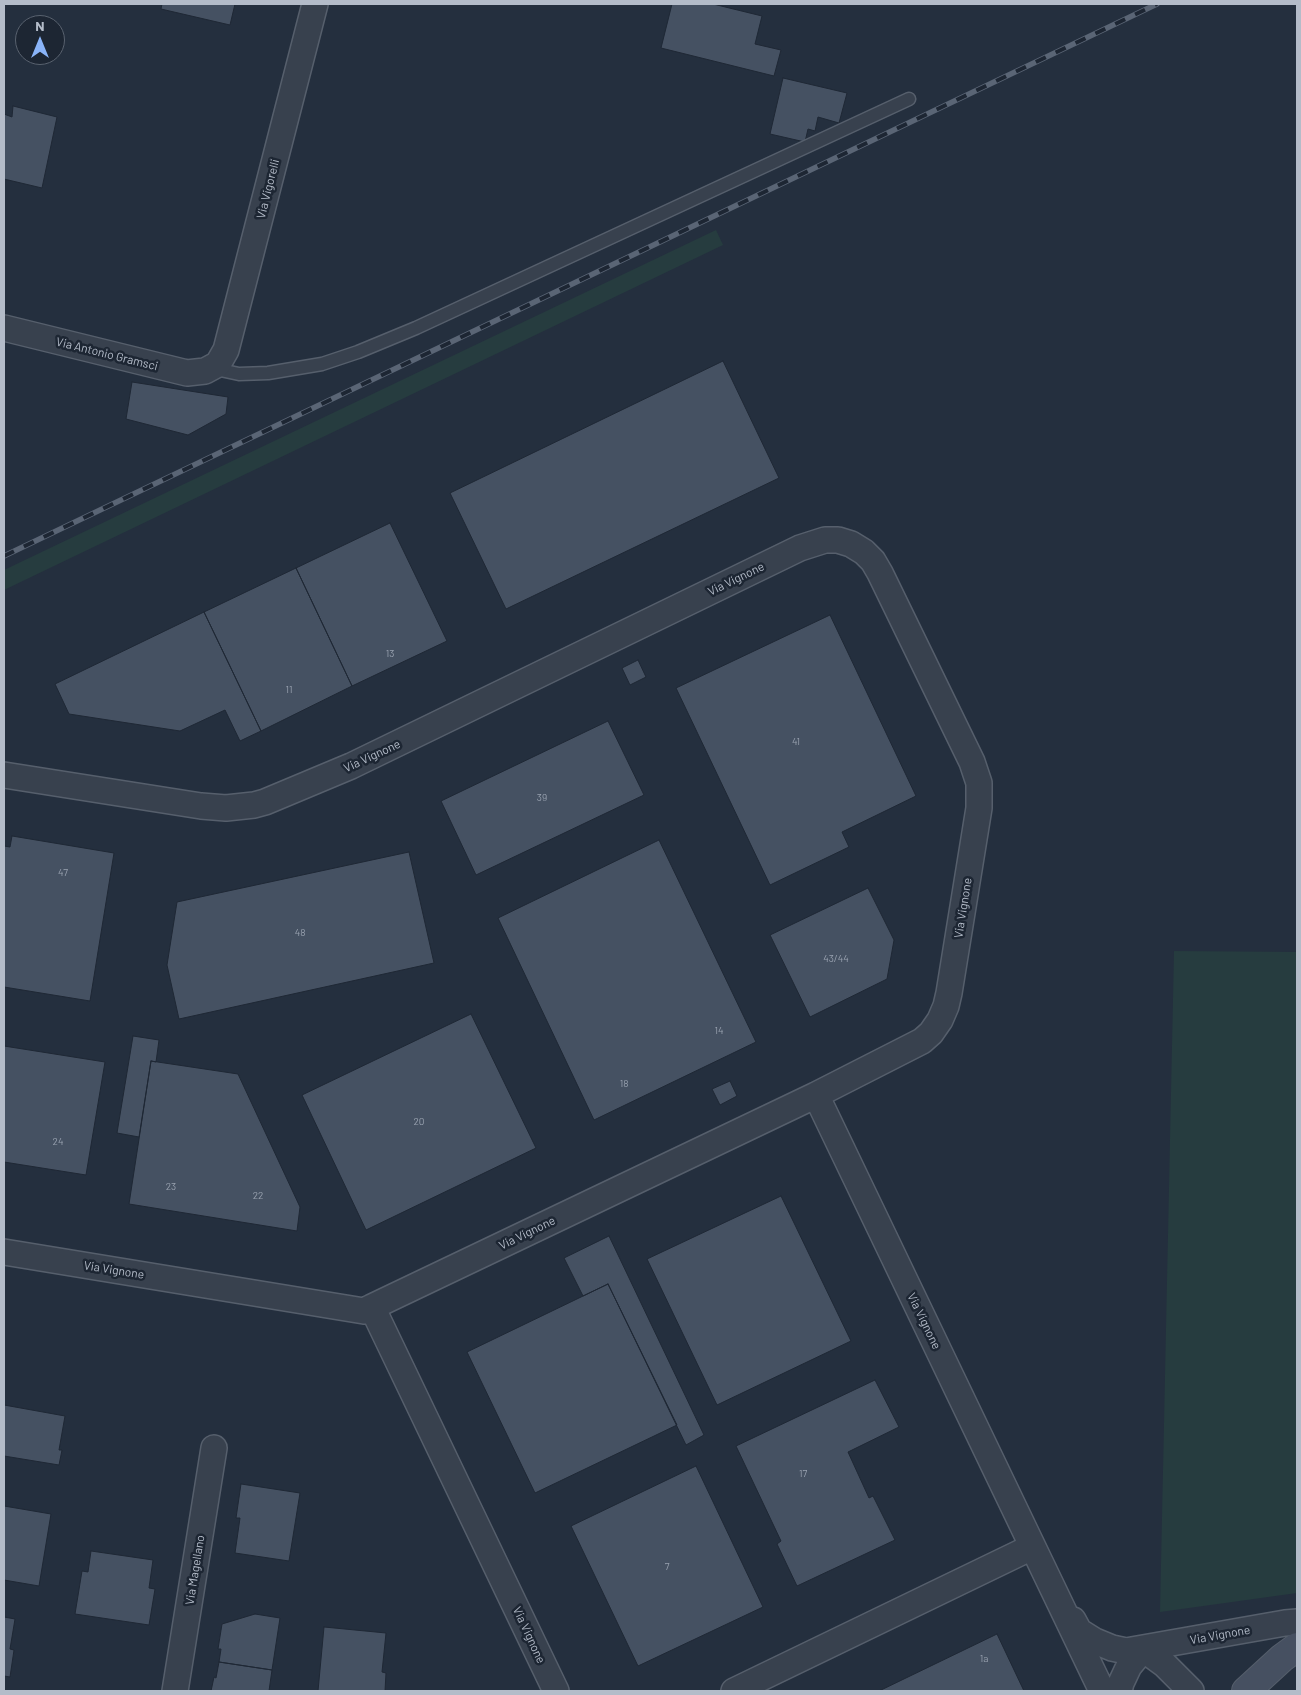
<!DOCTYPE html>
<html>
<head>
<meta charset="utf-8">
<style>
  body { margin:0 }
  #map { position:relative; width:1301px; height:1695px; overflow:hidden; background:#242f3e; font-family:Barlow,sans-serif }
  canvas { display:block }
  .frame { position:absolute; inset:0; border:5px solid #b4bcc9; pointer-events:none }
  .north { position:absolute; left:15px; top:15px; width:50px; height:50px; box-sizing:border-box; background:#1d2633; border:1px solid #59626f; border-radius:50%; rotate:0deg; font-size:14px; font-weight:700; line-height:20px; text-align:center; color:#b4bcc9 }
  .north::after { content:''; display:block; margin:auto; width:18px; height:22px; background:#8ab4f8; clip-path:polygon(50% 0,100% 100%,50% 72%,0 100%) }
</style>
</head>
<body>
<div id="map">
<canvas width="1301" height="1695"></canvas>
<div class="frame"></div>
<div class="north">N</div>
</div>
<script>
const context = document.querySelector('canvas').getContext('2d');
context.lineJoin = 'round';
function fillPath(path, color) {
  context.fillStyle = color;
  context.fill(path, 'evenodd');
}
function poly(rows) {
  const path = new Path2D();
  for (const r of rows) {
    path.moveTo(r[0], r[1]);
    for (let i = 2; i < r.length; i += 2) path.lineTo(r[i], r[i + 1]);
  }
  return path;
}
function strokePath(path, color, width, dash) {
  context.strokeStyle = color;
  context.lineWidth = width;
  context.lineCap = dash ? 'butt' : 'round';
  context.setLineDash(dash || []);
  context.stroke(path);
}
function write(font, color, halo, rows, align = 'center') {
  context.font = font + ' Barlow,sans-serif';
  context.lineWidth = 5;
  context.setLineDash([]);
  context.textBaseline = 'middle';
  context.strokeStyle = halo;
  context.fillStyle = color;
  for (const [text, x, y, turn = 0] of rows) {
    context.save();
    context.translate(x, y);
    context.rotate((+turn || 0) * Math.PI / 180);
    context.textAlign = isNaN(turn) ? turn : align;
    if (halo) context.strokeText(text, 0, 0);
    context.fillText(text, 0, 0);
    context.restore();
  }
}
const green = poly([
  [716,230,723,245,4,590,4,570],
  [1174,951,1297,952,1297,1593,1160,1612]
]);
const building = poly([
  [162,4,235,4,230,25,161,9,162,4],
  [672,4,713,4,762,16,755,44,781,50,774,76,661,48,672,4],
  [783,78,847,93,839,123,818,117,815,131,808,129,805,142,770,134,783,78],
  [13,106,57,117,42,188,4,179,4,114,12,117,13,106],
  [723,361,779,478,506,609,450,493,723,361],
  [132,382,228,397,226,414,188,435,126,419,132,382],
  [390,523,447,641,352,686,296,568,390,523],
  [296,568,352,686,261,731,204,612,296,568],
  [204,612,261,731,240,741,225,710,180,731,69,714,55,684,204,612],
  [830,615,916,796,842,832,849,847,770,885,676,688,830,615],
  [638,660,646,677,630,685,622,668,638,660],
  [608,721,644,795,476,875,441,801,608,721],
  [12,836,114,853,90,1001,4,987,4,846,10,847,12,836],
  [659,840,756,1042,594,1120,498,918,659,840],
  [409,852,434,963,179,1019,167,965,177,902,409,852],
  [868,888,894,940,887,979,810,1017,770,935,868,888],
  [471,1014,536,1148,366,1230,302,1095,471,1014],
  [133,1036,159,1040,156,1062,151,1061,139,1137,117,1133,133,1036],
  [4,1046,105,1062,86,1175,4,1162,4,1046],
  [151,1061,238,1074,300,1207,297,1231,129,1204,151,1061],
  [730,1081,737,1096,720,1105,712,1089,730,1081],
  [781,1196,851,1341,717,1405,647,1259,781,1196],
  [609,1236,704,1435,686,1445,608,1284,583,1296,564,1258,609,1236],
  [608,1284,677,1425,535,1493,467,1352,608,1284],
  [875,1380,899,1427,848,1452,869,1498,873,1496,895,1540,797,1586,777,1544,781,1541,736,1446,875,1380],
  [4,1405,65,1416,59,1450,62,1450,59,1465,4,1456,4,1405],
  [696,1466,763,1607,638,1666,571,1526,696,1466],
  [241,1484,300,1493,289,1561,235,1553,240,1518,236,1518,241,1484],
  [4,1506,51,1514,39,1586,4,1580,4,1506],
  [91,1551,153,1560,149,1588,155,1589,149,1625,75,1614,82,1571,88,1572,91,1551],
  [255,1614,280,1618,272,1670,219,1662,221,1649,218,1649,222,1624,255,1614],
  [4,1617,15,1619,10,1649,14,1650,10,1677,4,1676,4,1617],
  [324,1627,386,1633,382,1672,386,1673,385,1691,318,1691,324,1627],
  [997,1634,1024,1691,879,1691,997,1634],
  [219,1662,272,1670,269,1691,211,1691,214,1677,216,1678,219,1662]
]);
const lane = poly([
  [211,368,239,374,268,373,322,364,358,352,416,328,909,99]
]);
const street = poly([
  [4,328,187,373,205,371,218,364,226,350,315,4],
  [4,775,201,806,226,808,254,805,265,802,351,766,800,548,825,540,838,540,851,544,864,552,873,561,880,573,972,762,979,783,979,808,949,993,946,1006,940,1020,931,1033,922,1041,816,1095,1102,1691],
  [4,1252,364,1311,372,1307,556,1691],
  [372,1307,816,1095],
  [1073,1620,1079,1631,1095,1641,1112,1648,1126,1651,1285,1623,1297,1622],
  [175,1691,214,1448],
  [734,1691,1032,1547],
  [1119,1691,1121,1683,1129,1666,1143,1649,1165,1665,1191,1691]
]);
const secondary = poly([
  [1246,1691,1282,1658,1297,1647]
]);
const rail = poly([
  [4,556,1157,4]
]);
const numberNames = [
  ["13",390,654],
  ["11",289,690],
  ["41",796,742],
  ["39",542,798],
  ["47",63,873],
  ["48",300,933],
  ["43/44",836,959],
  ["14",719,1031],
  ["18",624,1084],
  ["20",419,1122],
  ["24",58,1142],
  ["23",171,1187],
  ["22",258,1196],
  ["17",803,1474],
  ["7",667,1567],
  ["1a",984,1659]
];
const streetNames = [
  ["Via Vigorelli",268,189,-76],
  ["Via Antonio Gramsci",107,354,14],
  ["Via Vignone",736,579,-26],
  ["Via Vignone",372,756,-25],
  ["Via Vignone",963,908,-81],
  ["Via Vignone",527,1233,-26],
  ["Via Vignone",114,1270,9],
  ["Via Vignone",924,1321,64],
  ["Via Magellano",195,1570,-81],
  ["Via Vignone",529,1635,65],
  ["Via Vignone",1220,1635,-10]
];
fillPath(green, '#263c3f');
fillPath(building, '#455162');
strokePath(building, '#1f2835', 1);
strokePath(lane, '#565f6c', 15);
strokePath(street, '#565f6c', 28);
strokePath(secondary, '#565f6c', 30);
strokePath(lane, '#38414e', 12);
strokePath(street, '#38414e', 25);
strokePath(secondary, '#465061', 28);
strokePath(rail, '#5a6575', 5.5);
strokePath(rail, '#1d2633', 4, [11]);
write('10px', '#98a1af', null, numberNames);
write('12px', '#b4bcc9', '#1d2633', streetNames);
</script>
</body>
</html>
